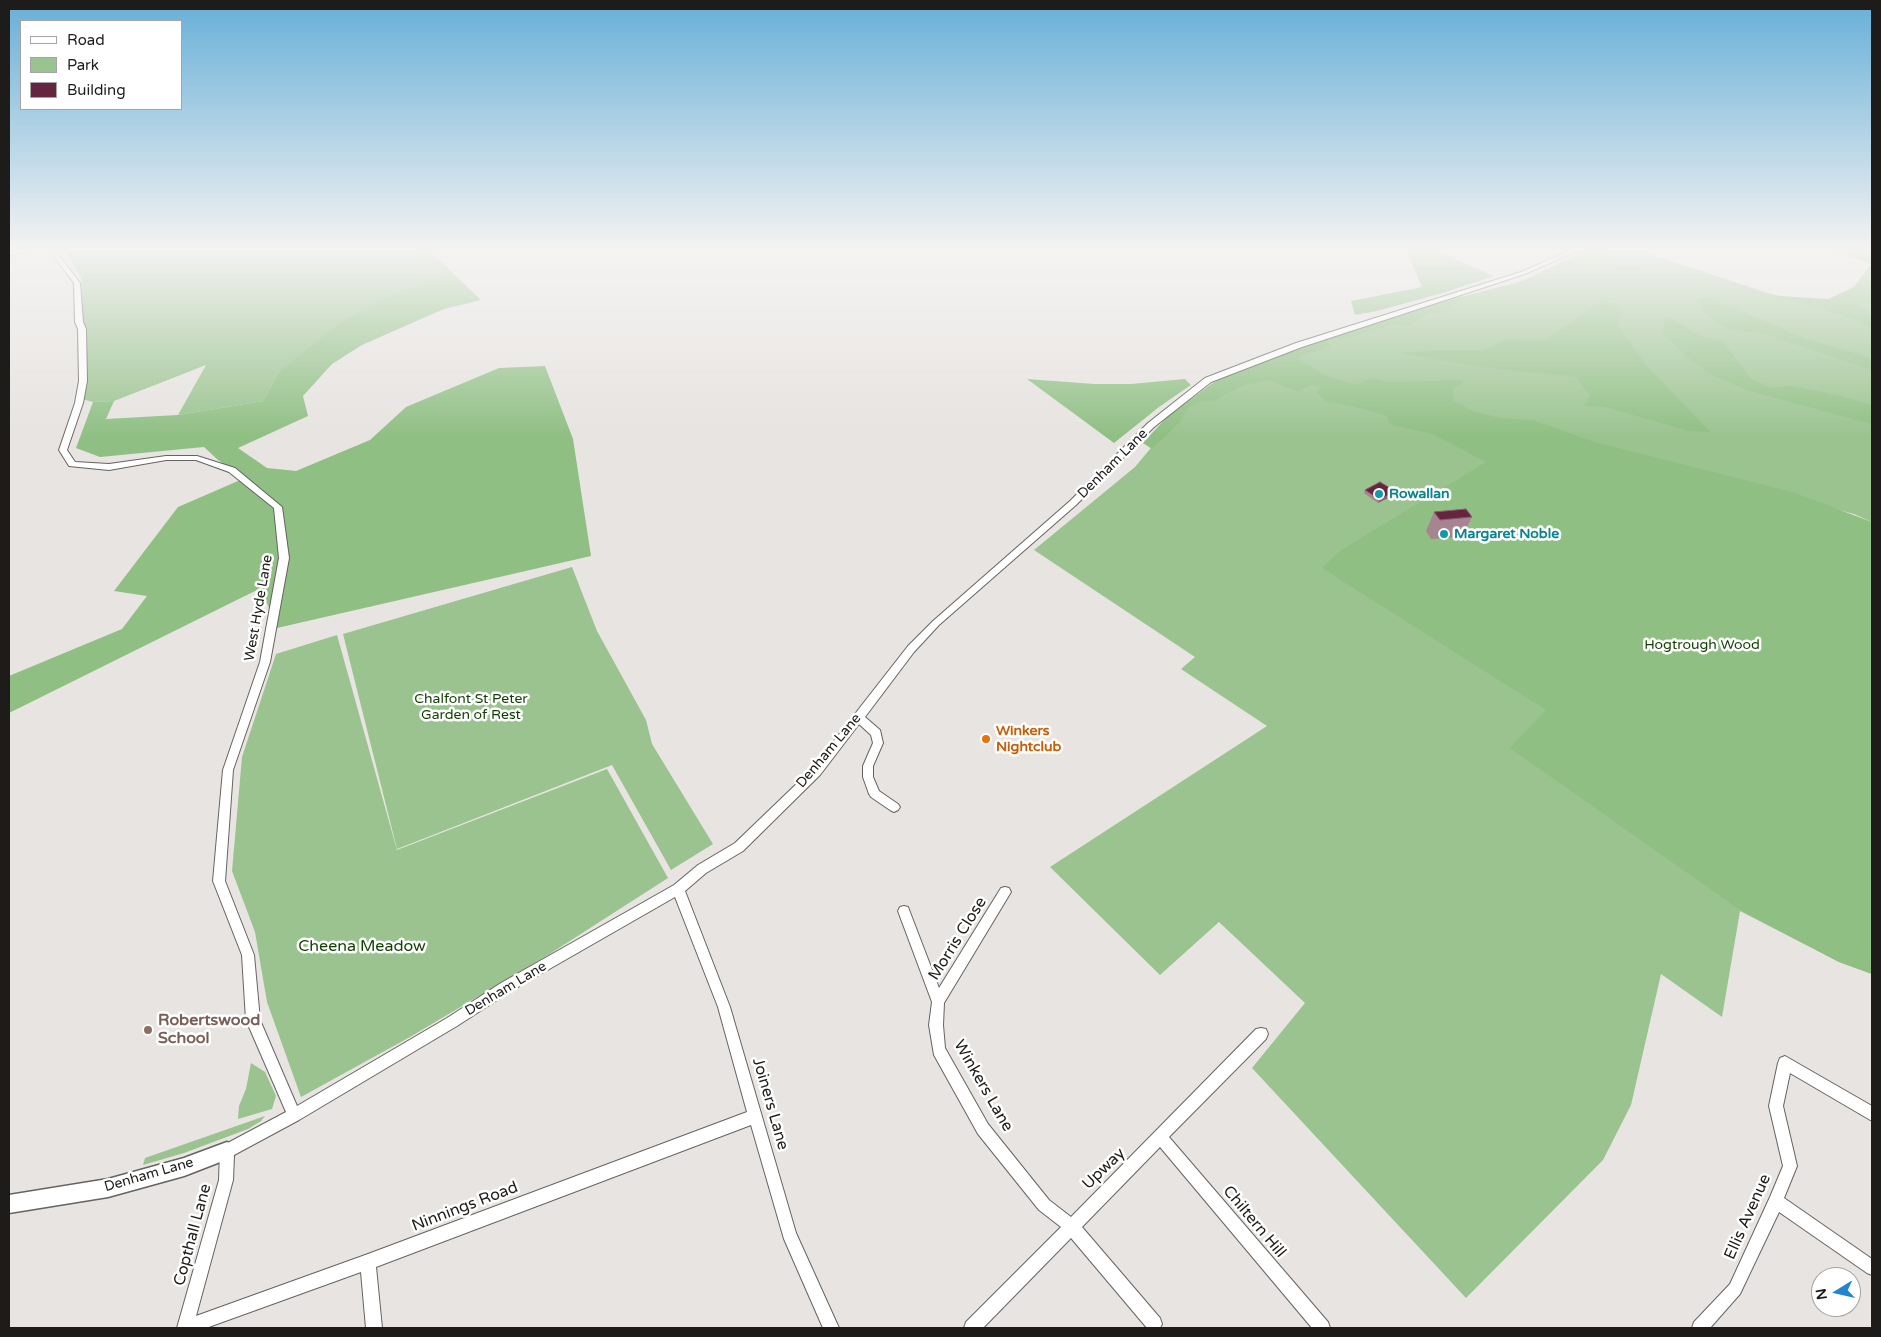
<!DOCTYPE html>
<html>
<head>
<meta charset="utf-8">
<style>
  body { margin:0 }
  #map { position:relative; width:1881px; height:1337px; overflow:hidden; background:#e7e4e1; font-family:"Varela Round",sans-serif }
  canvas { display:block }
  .frame { position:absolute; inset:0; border:10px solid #1d1c1b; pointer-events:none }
  .legend { position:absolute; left:20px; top:20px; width:162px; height:90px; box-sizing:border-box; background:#fff; border:1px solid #a5a4a4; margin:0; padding:6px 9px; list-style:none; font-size:15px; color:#1d1c1b }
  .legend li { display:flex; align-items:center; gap:10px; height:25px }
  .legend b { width:25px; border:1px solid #a5a4a4 }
  .north { position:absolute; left:1811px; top:1267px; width:50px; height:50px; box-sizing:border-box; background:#fff; border:1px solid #a5a4a4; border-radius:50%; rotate:261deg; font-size:14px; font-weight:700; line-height:20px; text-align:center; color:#1d1c1b }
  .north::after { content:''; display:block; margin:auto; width:18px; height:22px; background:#1f85d0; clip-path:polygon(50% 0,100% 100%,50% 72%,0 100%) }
</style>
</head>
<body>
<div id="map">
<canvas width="1881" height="1337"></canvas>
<div class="frame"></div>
<ul class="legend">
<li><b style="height:6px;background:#fff"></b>Road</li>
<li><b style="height:14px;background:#9ac38f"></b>Park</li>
<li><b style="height:14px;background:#652540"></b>Building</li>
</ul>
<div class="north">N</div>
</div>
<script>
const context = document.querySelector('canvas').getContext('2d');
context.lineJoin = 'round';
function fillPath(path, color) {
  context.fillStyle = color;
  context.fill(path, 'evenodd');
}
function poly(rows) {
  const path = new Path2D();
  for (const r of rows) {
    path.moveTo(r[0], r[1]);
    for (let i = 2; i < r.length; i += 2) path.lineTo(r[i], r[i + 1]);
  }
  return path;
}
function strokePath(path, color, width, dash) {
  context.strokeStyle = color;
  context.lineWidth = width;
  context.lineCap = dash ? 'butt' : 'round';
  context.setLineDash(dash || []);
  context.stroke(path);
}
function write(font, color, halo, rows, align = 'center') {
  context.font = font + ' "Varela Round",sans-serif';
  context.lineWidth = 5;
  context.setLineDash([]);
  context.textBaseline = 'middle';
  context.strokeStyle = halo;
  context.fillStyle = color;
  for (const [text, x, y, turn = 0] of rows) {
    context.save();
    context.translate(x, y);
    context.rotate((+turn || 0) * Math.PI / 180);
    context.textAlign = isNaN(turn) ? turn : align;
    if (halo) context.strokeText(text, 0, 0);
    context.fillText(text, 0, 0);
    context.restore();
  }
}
const green = poly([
  [65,250,406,250,431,260,447,274,388,296,278,373,263,401,178,415,206,365,114,401,93,402,82,399,83,318,81,278],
  [1586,250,1638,250,1771,294,1804,301,1826,304,1872,292,1872,522,1854,514,1832,508,1872,974,1839,962,1740,911,1722,1017,1661,974,1631,1105,1603,1160,1466,1298,1252,1068,1305,1003,1219,922,1160,975,1050,867,1267,726,1181,669,1195,657,1034,550,1135,467,1186,406,1215,383,1292,370,1283,349,1392,315,1522,281],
  [572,567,597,631,646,720,652,744,713,844,671,870,612,765,397,849,343,634],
  [337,635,397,850,607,769,668,878,548,955,410,1037,301,1097,267,1002,255,932,232,871,242,757,276,654],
  [251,1063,265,1072,276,1096,272,1109,238,1119,239,1106,246,1089],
  [265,1116,261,1121,248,1129,184,1153,143,1165,145,1158]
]);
const forest = poly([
  [406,250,429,250,481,300,444,309,362,345,332,364,303,396,308,416,238,448,267,468,296,471,370,440,406,407,499,368,545,366,573,439,591,556,277,628,261,588,9,713,9,676,122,629,147,596,114,591,178,507,245,478,218,460,204,447,100,457,76,448,93,402,114,401,106,419,178,415,263,401,278,373,340,323,388,296,446,274,431,260],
  [1406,250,1434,250,1494,276,1443,293,1377,311,1355,315,1351,301,1422,287],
  [1586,250,1600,250,1617,261,1637,264,1639,266,1636,269,1626,271,1614,266,1575,260,1573,257],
  [1832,250,1872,250,1872,303,1858,305,1872,314,1872,328,1855,320,1813,306,1766,295,1828,299,1854,287,1871,264],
  [1463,296,1444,313,1430,313,1407,326,1393,324,1363,334,1335,340,1331,336],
  [1707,297,1807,339,1872,358,1872,370,1762,333,1733,331,1722,326,1703,311,1698,299],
  [1605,300,1622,308,1617,325,1647,366,1710,432,1689,431,1605,407,1585,406,1590,395,1576,377,1483,367,1398,353,1442,350,1482,351,1506,339,1545,340],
  [1665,317,1678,322,1700,336,1722,341,1751,379,1771,388,1791,386,1838,395,1872,405,1872,424,1749,391,1712,375,1691,360,1662,333],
  [1326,339,1330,347,1302,355,1298,359,1327,376,1349,383,1360,384,1370,378,1385,382,1404,382,1462,380,1463,382,1453,389,1454,401,1473,411,1500,418,1533,420,1594,442,1792,492,1872,522,1872,974,1839,962,1740,910,1510,748,1546,710,1322,568,1343,549,1486,462,1433,434,1396,426,1388,422,1387,416,1364,409,1325,401,1317,393,1320,387,1312,385,1297,391,1267,380,1239,387,1214,401,1199,402,1188,408,1179,423,1152,449,1143,443,1167,417,1214,382,1247,367],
  [1027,379,1094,384,1131,384,1185,379,1191,385,1159,407,1114,443]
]);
const minor = poly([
  [18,250,30,250,9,256,9,252,18,250],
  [49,250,55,250,80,283,83,322,86,329,87,381,83,403,67,450,75,462,109,464,166,456,197,456,235,468,282,507,289,558,270,662,233,770,225,881,254,955,260,1020,297,1106,447,1018,501,983,674,885,698,865,735,843,812,769,908,646,933,621,1070,501,1148,423,1205,378,1296,343,1521,272,1571,250,1579,250,1525,274,1302,347,1211,382,1154,427,1076,505,939,625,914,652,865,717,880,730,883,743,873,766,873,777,879,791,898,804,900,807,898,810,894,812,890,810,871,797,869,794,863,777,863,766,873,743,871,735,859,724,820,775,743,851,706,873,685,891,730,1007,796,1233,839,1328,823,1328,784,1239,751,1125,376,1267,382,1328,366,1328,361,1272,206,1328,177,1328,219,1180,220,1151,222,1146,286,1112,246,1020,242,955,213,881,223,770,260,662,279,558,274,508,229,472,196,460,166,460,109,470,69,466,59,450,75,403,79,381,78,329,75,322,74,283,49,250],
  [675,897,718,1007,747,1112,368,1254,196,1316,233,1180,234,1155,299,1120,457,1026,511,991,675,897],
  [1005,887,1009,888,1011,892,944,1003,943,1025,945,1048,988,1124,1049,1200,1071,1217,1256,1029,1261,1028,1266,1029,1268,1034,1266,1039,1169,1137,1328,1322,1330,1328,1312,1328,1160,1147,1082,1227,1160,1318,1162,1324,1160,1328,1147,1328,1071,1238,983,1328,964,1328,966,1322,1061,1227,1039,1210,978,1134,934,1055,929,1025,932,1002,898,911,900,907,904,906,908,907,939,988,1001,888,1005,887],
  [1785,1056,1872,1106,1872,1121,1790,1073,1783,1106,1797,1166,1784,1198,1872,1259,1872,1275,1867,1273,1779,1212,1740,1294,1710,1328,1692,1328,1694,1322,1730,1284,1770,1197,1783,1166,1769,1106,1778,1063,1780,1058,1785,1056]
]);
const tertiary = poly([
  [227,1142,233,1145,236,1151,233,1157,184,1176,108,1197,9,1213,9,1195,108,1179,184,1158,227,1142]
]);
const wall = poly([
  [1365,490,1395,491,1394,495,1378,503,1364,493],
  [1434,512,1472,517,1462,537,1431,539,1426,531]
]);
const shadedWall = poly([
  [1395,491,1394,495,1378,503,1380,500]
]);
const building = poly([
  [1380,482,1395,491,1380,500,1365,490,1380,482],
  [1466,509,1472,517,1440,520,1434,512,1466,509]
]);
const markers = [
  [1379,494,5,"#0f9aa8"],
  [1444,534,5,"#0f9aa8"],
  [986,739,5,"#e8710a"],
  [148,1030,5,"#8d6e63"]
];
const streetNames = [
  ["Denham Lane",1113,464,-45],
  ["West Hyde Lane",259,608,-80],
  ["Denham Lane",829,751,-50],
  ["Denham Lane",506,989,-31],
  ["Denham Lane",149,1175,-16]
];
const cultureNames = [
  ["Rowallan",1389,494],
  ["Margaret Noble",1454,534]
];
const parkNames = [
  ["Hogtrough Wood",1702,645],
  ["Chalfont St Peter",471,699],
  ["Garden of Rest",471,715]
];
const foodNames = [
  ["Winkers",996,731],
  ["Nightclub",996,747]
];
const nearStreetnames = [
  ["Morris Close",958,939,-58],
  ["Winkers Lane",983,1086,60],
  ["Joiners Lane",770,1104,74],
  ["Upway",1104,1169,-44],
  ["Ninnings Road",465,1207,-21],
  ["Ellis Avenue",1748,1217,-66],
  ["Chiltern Hill",1254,1222,50],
  ["Copthall Lane",193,1235,-75]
];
const nearParknames = [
  ["Cheena Meadow",362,947]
];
const nearEducationnames = [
  ["Robertswood",158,1021],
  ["School",158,1039]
];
fillPath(green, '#9ac38f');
fillPath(forest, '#8fbf83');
strokePath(minor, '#666360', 2);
strokePath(tertiary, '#666360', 3);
fillPath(minor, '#fff');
fillPath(tertiary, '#fff');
fillPath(wall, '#a68490');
fillPath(shadedWall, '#8c5e70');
fillPath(building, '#652540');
strokePath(building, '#8c5e70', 1);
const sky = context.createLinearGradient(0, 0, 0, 437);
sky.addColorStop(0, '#67afd8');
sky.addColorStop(0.57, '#f4f3f2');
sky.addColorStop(1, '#f4f3f200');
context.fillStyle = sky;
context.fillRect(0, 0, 1881, 437);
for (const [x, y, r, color] of markers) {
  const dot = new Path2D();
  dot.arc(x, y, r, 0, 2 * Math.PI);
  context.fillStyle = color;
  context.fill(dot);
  strokePath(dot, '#fff', 2);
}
write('14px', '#1d1c1b', '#fff', streetNames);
write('bold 14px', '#0d838f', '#fff', cultureNames, 'left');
write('14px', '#113f01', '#fff', parkNames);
write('bold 14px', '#c56008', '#fff', foodNames, 'left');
write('16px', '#1d1c1b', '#fff', nearStreetnames);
write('16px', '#113f01', '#fff', nearParknames);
write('bold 16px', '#785e54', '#fff', nearEducationnames, 'left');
</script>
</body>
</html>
